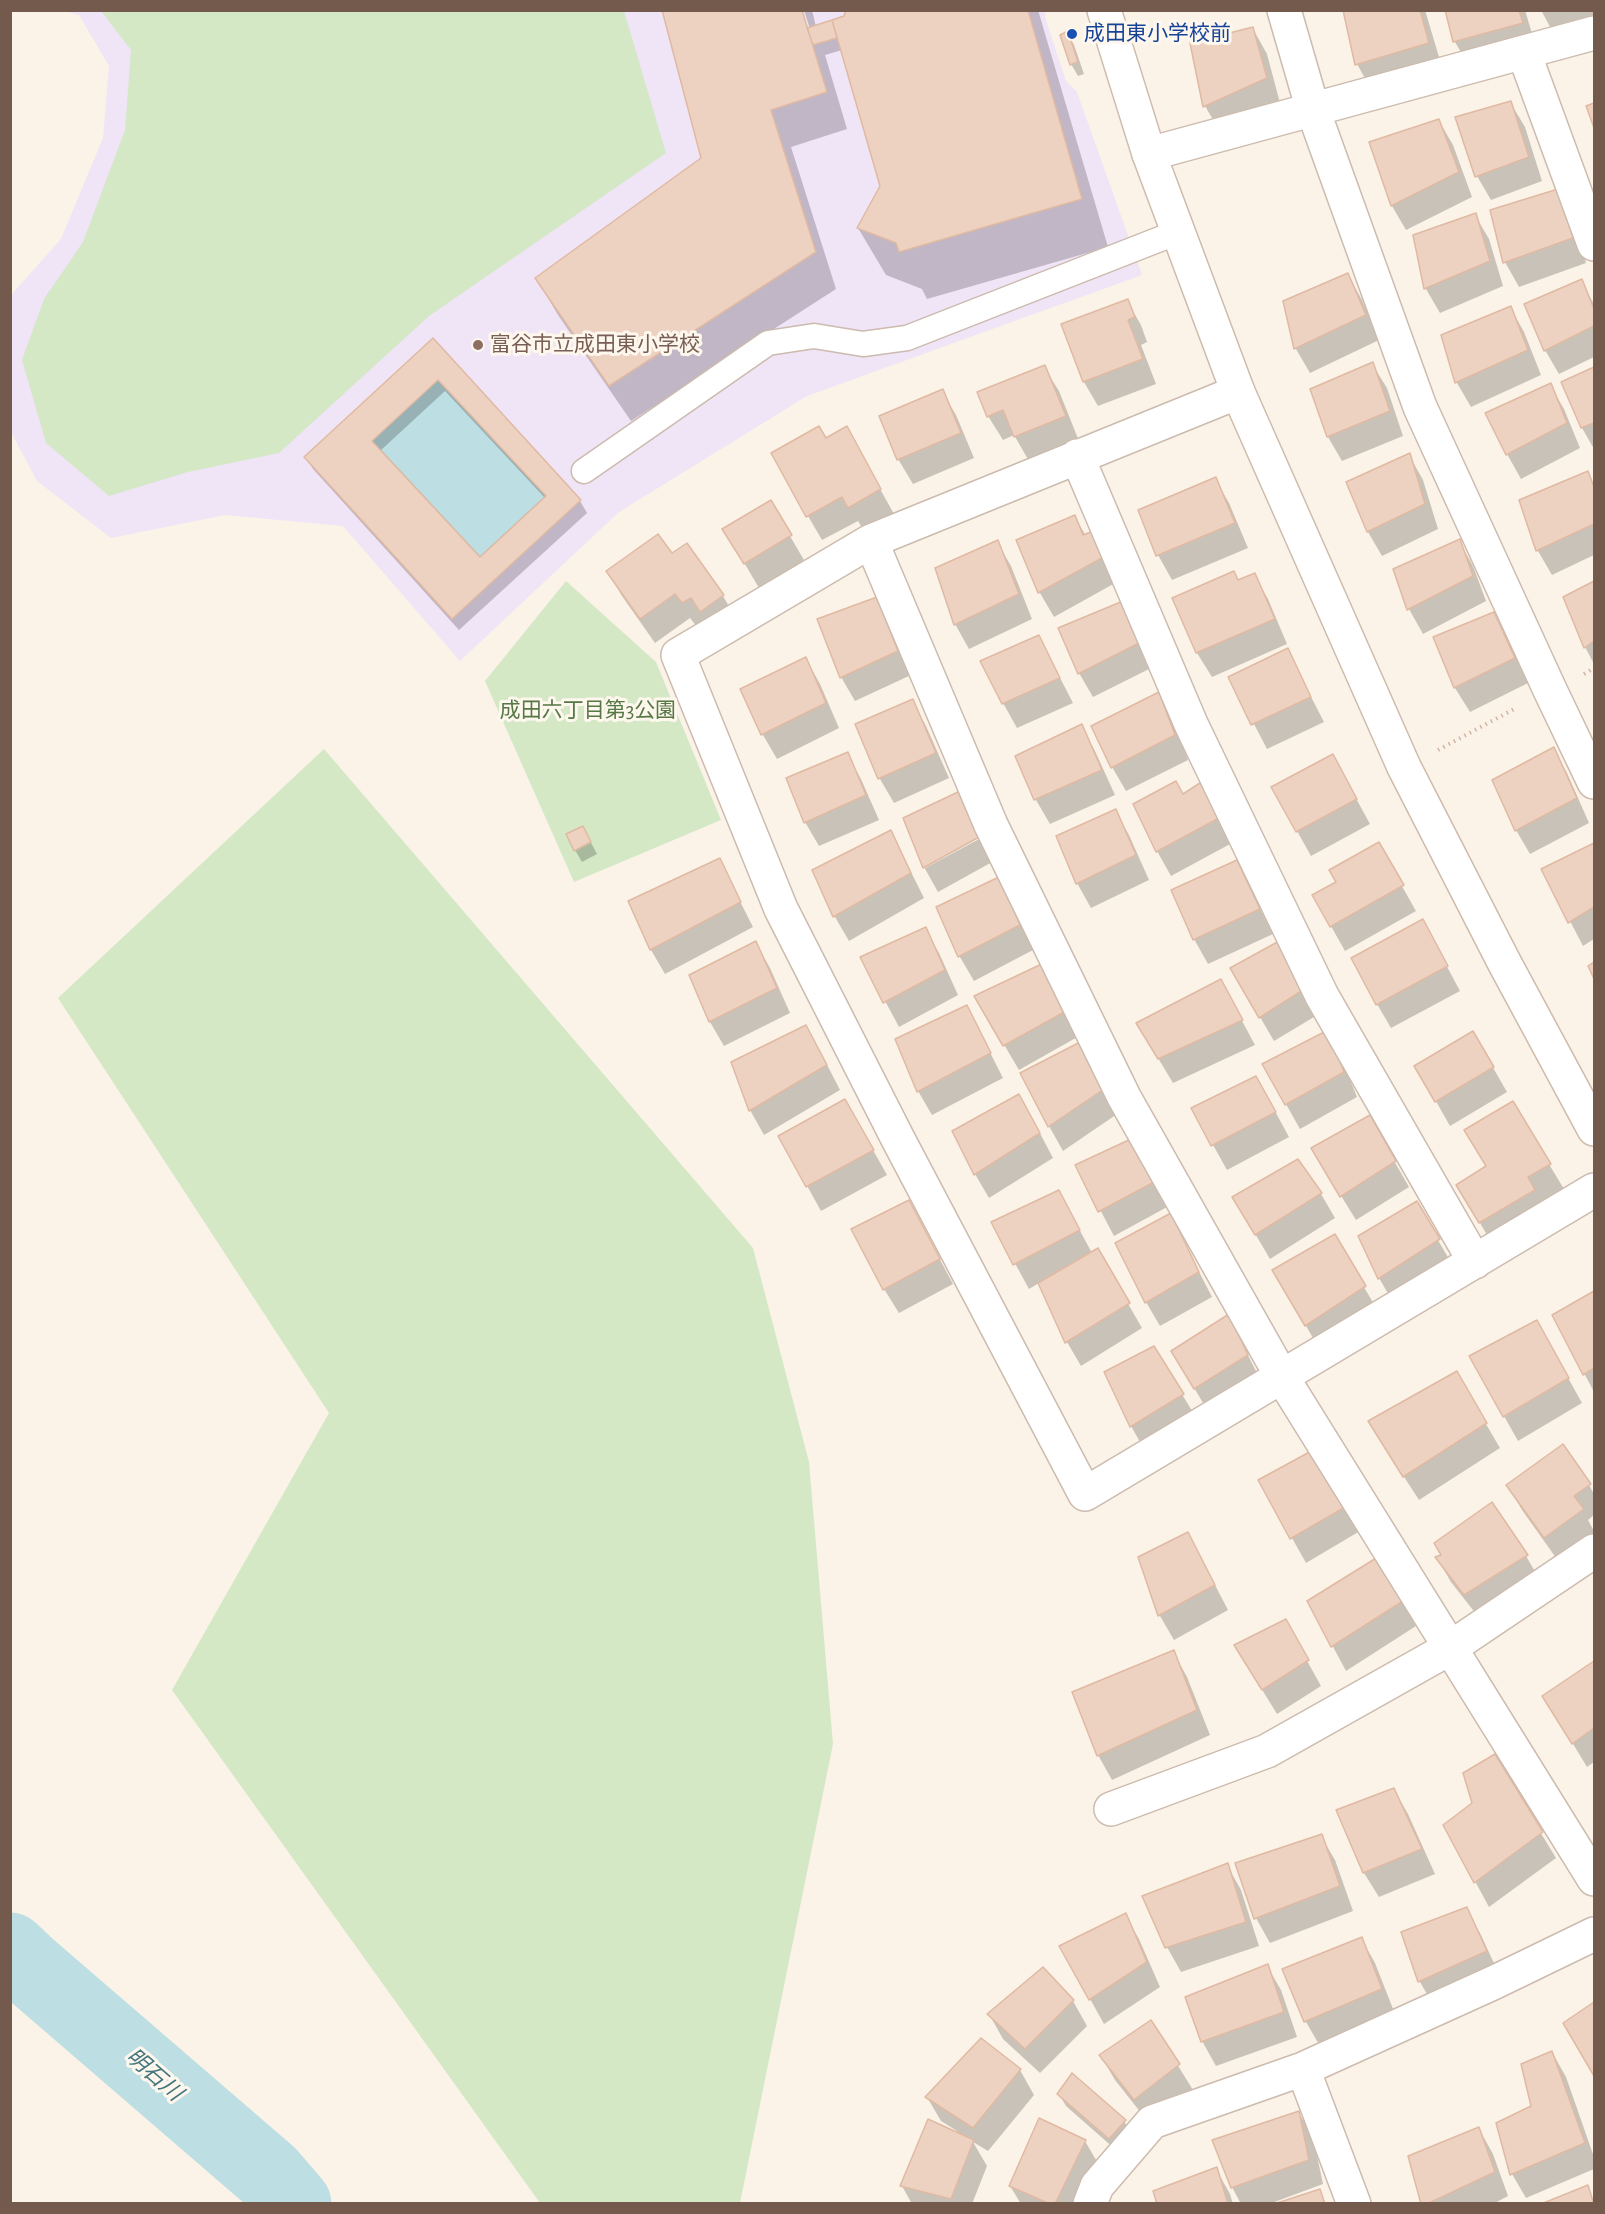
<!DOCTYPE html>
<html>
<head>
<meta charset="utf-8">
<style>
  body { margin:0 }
  #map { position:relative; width:1605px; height:2214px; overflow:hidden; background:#fbf3e7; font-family:"Alegreya Sans",sans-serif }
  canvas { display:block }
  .frame { position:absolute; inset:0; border:12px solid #735a4d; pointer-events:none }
</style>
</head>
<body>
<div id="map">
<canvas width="1605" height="2214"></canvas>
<div class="frame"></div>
</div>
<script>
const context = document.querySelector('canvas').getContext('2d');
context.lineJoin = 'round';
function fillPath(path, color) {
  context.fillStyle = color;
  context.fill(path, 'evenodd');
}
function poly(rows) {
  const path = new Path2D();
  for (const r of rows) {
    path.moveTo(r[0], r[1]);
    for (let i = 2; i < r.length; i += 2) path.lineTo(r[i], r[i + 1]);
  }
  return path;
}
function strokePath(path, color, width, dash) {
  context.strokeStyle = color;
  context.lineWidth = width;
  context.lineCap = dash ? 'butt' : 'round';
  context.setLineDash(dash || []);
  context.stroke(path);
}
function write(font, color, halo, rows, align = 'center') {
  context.font = font + ' "Alegreya Sans","Noto Sans JP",sans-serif';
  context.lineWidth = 6;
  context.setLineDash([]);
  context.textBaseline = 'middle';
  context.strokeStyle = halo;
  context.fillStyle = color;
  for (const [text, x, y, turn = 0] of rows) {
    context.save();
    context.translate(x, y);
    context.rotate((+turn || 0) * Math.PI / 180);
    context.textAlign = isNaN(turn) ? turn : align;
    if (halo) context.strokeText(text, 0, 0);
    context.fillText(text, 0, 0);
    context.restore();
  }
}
const education = poly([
  [65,11,1046,11,1045,17,1066,81,1077,92,1142,275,807,396,619,512,460,661,343,526,225,515,111,538,37,481,11,432,11,295,61,239,103,138,109,66,79,15]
]);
const green = poly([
  [101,11,624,11,666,153,429,316,279,453,188,472,109,496,46,443,22,360,44,299,83,242,125,130,131,50],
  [566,581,656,662,721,820,574,882,485,681],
  [324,749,753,1248,809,1462,833,1744,740,2203,540,2203,172,1690,329,1413,58,998]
]);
const water = poly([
  [438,380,546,496,480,557,372,441,438,380]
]);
const shadow = poly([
  [804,10,812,10,816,27,845,17,848,10,1038,10,1108,247,927,299,922,289,886,275,858,228,881,186,842,50,825,55,847,129,791,147,836,289,631,421,558,315,537,279,703,159,806,29,810,29],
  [1345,10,1425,10,1442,67,1371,89,1357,64],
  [1447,10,1525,10,1536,47,1469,66,1455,42],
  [1541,10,1594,10,1594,26,1556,38],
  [1253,29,1267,54,1280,103,1219,130,1205,106],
  [1067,33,1074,45,1084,74,1078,76,1071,64],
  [1510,102,1525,127,1542,181,1491,200,1477,176],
  [1439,121,1453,145,1472,197,1406,230,1392,206,1371,143],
  [1492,211,1572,216,1586,263,1519,287,1505,262],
  [1475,215,1489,239,1503,286,1440,313,1426,289,1415,236],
  [1348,275,1362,300,1379,340,1310,373,1296,349,1285,302],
  [1581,281,1594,304,1594,357,1559,374,1545,350],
  [1127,301,1141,325,1147,342,1141,345,1156,384,1098,406,1084,382,1063,325],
  [1510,307,1524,332,1541,375,1471,407,1457,383,1443,336],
  [433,340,580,501,587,513,459,630,313,469,306,457],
  [445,391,545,498,480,559,380,451],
  [1372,364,1387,388,1403,436,1342,461,1328,437,1312,390],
  [1044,367,1059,391,1079,441,1029,461,1014,435,1003,440,988,416],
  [1594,368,1594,449,1582,428,1563,383],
  [1550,385,1564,409,1580,448,1521,479,1507,454],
  [942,391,956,415,974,458,913,484,898,459],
  [860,453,894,514,864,531,858,521,822,540,808,516],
  [1409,455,1423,480,1438,529,1382,556,1368,532,1348,483],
  [1588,473,1594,485,1594,555,1552,575,1538,551,1521,501],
  [1215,479,1229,503,1248,548,1172,580,1158,555,1140,511],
  [770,502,804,560,759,588,739,554],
  [1075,517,1086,536,1091,534,1117,582,1054,617,1040,593,1018,541],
  [1459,541,1473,566,1486,601,1423,634,1409,609,1394,570],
  [997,542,1011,566,1032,619,969,649,955,624],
  [671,556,723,596,737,620,697,627,690,618,655,643,622,596,608,572],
  [1254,575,1268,599,1287,644,1212,677,1197,653,1174,599,1238,582],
  [1594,583,1594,664,1585,647,1565,597],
  [877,599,891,623,911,675,855,701,841,677],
  [1122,603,1153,667,1093,697,1079,673],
  [1493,614,1507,638,1528,683,1470,712,1455,688,1435,638],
  [1039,637,1073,703,1017,728,1003,703],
  [1287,650,1324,722,1267,749,1230,678],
  [806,659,820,684,839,728,777,759,763,735,742,690],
  [1159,694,1173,718,1188,760,1126,791,1112,767],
  [912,701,926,726,949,778,894,803,880,779,857,725],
  [1081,726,1095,751,1115,795,1050,824,1036,800,1017,757],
  [1553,749,1567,773,1589,823,1530,854,1516,830],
  [847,754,861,779,879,820,819,846,805,822],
  [1346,780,1370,824,1311,856,1297,831],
  [1202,784,1232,843,1171,876,1157,851,1183,795],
  [1115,811,1129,835,1149,880,1091,908,1077,883],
  [891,832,924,898,849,941,835,917,814,870],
  [981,838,994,861,938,892,924,867,925,865,925,868],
  [589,839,597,854,582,862,575,850],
  [1378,844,1416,911,1345,951,1314,896,1338,883],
  [1594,845,1594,939,1583,946,1543,869],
  [719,860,753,927,665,974,651,950,630,902],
  [1236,862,1273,934,1208,964,1194,939],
  [1015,903,1033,950,974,981,960,957,938,908],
  [925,929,939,953,958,995,899,1027,862,958],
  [1281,942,1319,1014,1274,1041,1232,969],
  [756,943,770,968,790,1013,724,1046,710,1022,691,975],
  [1436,946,1460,991,1391,1028,1377,1004],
  [1047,963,1081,1035,1019,1070,976,997],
  [1234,1006,1255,1045,1173,1083,1152,1048],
  [967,1007,1003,1078,932,1115,918,1091],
  [1473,1033,1507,1092,1450,1126,1416,1066],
  [1083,1042,1120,1112,1063,1151,1049,1126],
  [820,1051,840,1090,764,1135,750,1110,733,1063],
  [1341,1057,1357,1097,1300,1129,1264,1065],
  [1270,1102,1289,1137,1227,1170,1193,1109],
  [1512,1103,1564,1189,1541,1203,1548,1215,1494,1247,1458,1185,1488,1167],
  [1369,1117,1409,1187,1356,1220,1327,1173],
  [1033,1120,1053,1158,989,1198,975,1174],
  [859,1125,887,1175,821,1211,780,1137],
  [1132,1140,1169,1206,1114,1236,1077,1166],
  [1321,1194,1335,1218,1270,1259,1234,1198],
  [1416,1203,1452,1264,1393,1302,1379,1278],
  [1170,1215,1212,1297,1160,1326,1146,1302],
  [1072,1216,1092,1253,1097,1250,1142,1328,1081,1366,1067,1342,1039,1283,1029,1289,993,1223],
  [922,1226,953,1284,899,1313,884,1289],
  [1334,1236,1378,1311,1320,1350,1274,1271],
  [1594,1293,1594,1392,1554,1316],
  [1228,1316,1261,1381,1209,1413,1187,1376],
  [1551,1347,1582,1403,1518,1441,1471,1357],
  [1154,1348,1197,1419,1145,1451,1131,1426],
  [1456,1373,1500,1448,1419,1500,1384,1446],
  [1314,1451,1360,1531,1306,1563,1260,1481],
  [1589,1485,1594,1494,1594,1515,1588,1520,1594,1531,1594,1536,1559,1562,1522,1510,1508,1486],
  [1526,1556,1540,1580,1480,1619,1451,1582,1437,1558],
  [1140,1557,1201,1558,1228,1610,1174,1640,1160,1616],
  [1395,1582,1416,1626,1346,1671,1309,1602],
  [1285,1621,1321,1686,1277,1714,1250,1670],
  [1173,1652,1187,1677,1210,1735,1112,1780,1098,1755],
  [1594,1662,1594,1762,1587,1767,1544,1696],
  [1494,1756,1556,1858,1489,1907,1445,1826,1474,1803],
  [1394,1790,1408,1814,1435,1874,1379,1897,1364,1873,1338,1811],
  [1321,1836,1335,1860,1353,1911,1270,1943,1256,1918],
  [1227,1865,1241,1890,1259,1946,1181,1972,1167,1947],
  [1466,1909,1480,1933,1500,1976,1434,2006,1420,1982,1403,1933],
  [1125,1915,1139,1939,1160,1987,1104,2024,1061,1947],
  [1361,1938,1375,1963,1395,2014,1320,2046,1306,2022,1284,1970],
  [1267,1966,1281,1990,1297,2037,1216,2066,1202,2041],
  [1043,1969,1073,2001,1087,2026,1040,2073,1003,2039,989,2014],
  [1594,2004,1594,2074,1565,2024],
  [1151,2022,1193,2090,1149,2123,1115,2080,1101,2056],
  [1552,2052,1566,2077,1594,2157,1594,2169,1526,2198,1512,2174],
  [1020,2070,1034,2095,988,2151,973,2142,987,2166,972,2204,912,2204,902,2186,957,2131,941,2121,927,2097],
  [1059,2094,1124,2121,1131,2133,1116,2150,1066,2106],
  [1299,2113,1313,2137,1323,2184,1269,2204,1241,2204,1232,2187],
  [1479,2129,1493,2154,1508,2196,1493,2204,1423,2204],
  [1085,2141,1099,2165,1081,2204,1021,2204,1010,2186],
  [1216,2169,1230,2194,1233,2204,1158,2204]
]);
const river = poly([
  [10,1950,29,1968,269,2175,294,2204]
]);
const building = poly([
  [662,10,802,10,827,92,771,110,816,252,609,386,535,278,701,158,662,10],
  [846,10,1028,10,1082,199,899,252,896,243,857,228,880,186,832,20,844,16,846,10],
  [1343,10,1420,10,1429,43,1355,65,1343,10],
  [1445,10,1519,10,1523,23,1453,42,1445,10],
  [832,20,837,38,813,45,807,28,832,20],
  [1253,27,1267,78,1203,107,1190,43,1253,27],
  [1068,31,1078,62,1070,65,1060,35,1068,31],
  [1511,101,1529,157,1475,177,1455,117,1511,101],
  [1594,103,1594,128,1586,106,1594,103],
  [1439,119,1459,172,1391,206,1369,142,1439,119],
  [1558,189,1573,238,1503,263,1490,210,1558,189],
  [1476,213,1490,261,1424,289,1413,235,1476,213],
  [1348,273,1366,315,1294,349,1283,301,1348,273],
  [1582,279,1594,309,1594,326,1544,351,1524,304,1582,279],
  [1128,299,1135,317,1128,320,1143,359,1083,382,1061,324,1128,299],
  [1511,306,1528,350,1455,383,1441,335,1511,306],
  [433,338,581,500,452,619,304,457,433,338],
  [438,380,546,496,480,557,372,441,438,380],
  [1373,362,1390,411,1327,437,1310,389,1373,362],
  [1045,365,1066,416,1014,437,1003,410,987,417,977,392,1045,365],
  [1594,367,1594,423,1581,428,1561,382,1594,367],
  [1551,383,1567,423,1506,455,1485,413,1551,383],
  [943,389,961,433,897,460,879,416,943,389],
  [819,426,826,438,847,426,881,489,848,508,842,497,806,517,771,453,819,426],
  [1410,453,1425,504,1367,532,1346,482,1410,453],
  [1588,471,1594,487,1594,524,1536,551,1519,500,1588,471],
  [1216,477,1235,523,1156,556,1138,510,1216,477],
  [771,500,792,535,744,564,722,529,771,500],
  [1075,515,1083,535,1091,532,1104,557,1038,593,1016,540,1075,515],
  [658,534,672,553,687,543,724,595,700,612,691,598,682,603,675,594,640,619,606,571,658,534],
  [1460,539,1473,576,1407,610,1393,569,1460,539],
  [998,540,1019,594,954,625,935,568,998,540],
  [1234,571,1238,580,1255,573,1275,619,1196,653,1172,598,1234,571],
  [1594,581,1594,641,1584,648,1563,597,1594,581],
  [877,597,898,651,840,678,817,619,877,597],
  [1123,601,1141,642,1078,674,1058,628,1123,601],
  [1494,612,1515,658,1454,688,1433,637,1494,612],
  [1039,635,1060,678,1002,704,980,661,1039,635],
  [1288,648,1311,697,1251,725,1228,677,1288,648],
  [806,657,826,703,761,735,740,689,806,657],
  [1159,692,1175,735,1111,768,1091,726,1159,692],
  [913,699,936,753,878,779,855,724,913,699],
  [1082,724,1102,770,1034,800,1015,756,1082,724],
  [1554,747,1577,798,1515,831,1492,780,1554,747],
  [848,752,866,795,804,823,786,778,848,752],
  [1333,754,1357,799,1296,832,1271,787,1333,754],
  [1176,781,1183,794,1203,781,1219,818,1156,852,1133,804,1176,781],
  [958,792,981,836,923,868,903,818,958,792],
  [1116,809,1136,855,1076,884,1056,836,1116,809],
  [583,826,591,842,574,851,566,834,583,826],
  [891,830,911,873,833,917,812,870,891,830],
  [1379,842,1404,885,1330,927,1312,895,1336,882,1329,870,1379,842],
  [1594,843,1594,907,1568,923,1541,869,1594,843],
  [720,858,741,902,650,950,628,901,720,858],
  [1237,860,1260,909,1193,940,1171,890,1237,860],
  [1001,876,1020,925,958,957,936,907,1001,876],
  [1423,919,1448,966,1376,1005,1351,958,1423,919],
  [926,927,945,970,883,1003,860,957,926,927],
  [1281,940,1306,988,1259,1018,1230,968,1281,940],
  [756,941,777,988,709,1022,689,975,756,941],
  [1048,961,1068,1010,1003,1046,974,996,1048,961],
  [1594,962,1594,979,1588,966,1594,962],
  [1221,979,1243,1020,1158,1059,1136,1023,1221,979],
  [967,1005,991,1053,917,1092,895,1039,967,1005],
  [806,1025,827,1065,749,1111,731,1062,806,1025],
  [1328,1030,1344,1072,1285,1105,1262,1064,1328,1030],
  [1473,1031,1494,1067,1435,1102,1414,1066,1473,1031],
  [1084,1040,1107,1087,1048,1127,1020,1073,1084,1040],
  [1256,1076,1276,1112,1211,1146,1191,1108,1256,1076],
  [1019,1094,1040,1133,974,1175,952,1131,1019,1094],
  [845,1099,874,1150,806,1187,778,1136,845,1099],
  [1513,1101,1551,1164,1528,1177,1535,1190,1479,1223,1456,1185,1486,1166,1464,1130,1513,1101],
  [1370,1115,1396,1161,1340,1197,1311,1148,1370,1115],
  [1133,1138,1156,1181,1098,1212,1075,1165,1133,1138],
  [1298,1159,1322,1193,1255,1235,1232,1197,1298,1159],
  [1059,1190,1080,1230,1013,1265,991,1222,1059,1190],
  [909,1200,940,1259,883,1290,851,1229,909,1200],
  [1417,1201,1440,1239,1378,1279,1358,1236,1417,1201],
  [1171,1213,1199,1272,1145,1303,1115,1243,1171,1213],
  [1335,1234,1366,1286,1305,1326,1272,1270,1335,1234],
  [1098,1248,1130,1303,1065,1343,1038,1283,1098,1248],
  [1594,1291,1594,1368,1583,1375,1552,1315,1594,1291],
  [1229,1314,1248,1355,1194,1389,1171,1351,1229,1314],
  [1537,1320,1569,1378,1503,1417,1469,1356,1537,1320],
  [1154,1346,1184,1394,1130,1427,1104,1372,1154,1346],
  [1457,1371,1487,1423,1403,1477,1368,1421,1457,1371],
  [1563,1444,1591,1484,1574,1496,1584,1509,1544,1538,1506,1485,1563,1444],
  [1315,1449,1347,1506,1290,1539,1258,1480,1315,1449],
  [1492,1502,1528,1555,1464,1595,1435,1557,1441,1555,1434,1543,1492,1502],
  [1188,1532,1215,1585,1158,1616,1138,1557,1188,1532],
  [1381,1555,1403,1601,1331,1647,1307,1601,1381,1555],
  [1286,1619,1309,1660,1262,1690,1234,1645,1286,1619],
  [1174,1650,1197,1710,1097,1756,1072,1692,1174,1650],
  [1594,1661,1594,1728,1572,1744,1542,1696,1594,1661],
  [1495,1754,1543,1832,1474,1883,1443,1825,1472,1803,1463,1773,1495,1754],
  [1394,1788,1422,1849,1363,1873,1336,1810,1394,1788],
  [1322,1834,1340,1886,1254,1919,1235,1863,1322,1834],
  [1228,1863,1246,1922,1165,1948,1142,1896,1228,1863],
  [1467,1907,1487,1951,1418,1982,1401,1932,1467,1907],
  [1126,1913,1147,1962,1089,2000,1059,1946,1126,1913],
  [1362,1937,1382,1989,1304,2022,1282,1969,1362,1937],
  [1268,1964,1284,2012,1201,2042,1185,1997,1268,1964],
  [1043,1967,1074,2000,1025,2049,987,2014,1043,1967],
  [1594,2002,1594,2076,1563,2023,1594,2002],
  [1151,2020,1180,2064,1134,2100,1099,2055,1151,2020],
  [981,2038,1021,2069,973,2128,925,2097,981,2038],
  [1552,2051,1585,2143,1510,2175,1496,2123,1531,2106,1521,2064,1552,2051],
  [1072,2073,1126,2120,1109,2139,1057,2094,1072,2073],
  [1299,2111,1309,2160,1231,2188,1212,2140,1299,2111],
  [1039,2118,1086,2140,1055,2204,1050,2204,1009,2186,1039,2118],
  [928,2119,974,2140,951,2199,900,2186,928,2119],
  [1479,2127,1495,2172,1427,2204,1421,2204,1408,2156,1479,2127],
  [1217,2167,1228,2204,1157,2204,1153,2191,1217,2167],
  [1588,2185,1594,2204,1541,2204,1588,2185],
  [1320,2189,1325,2204,1274,2204,1320,2189]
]);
const path = poly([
  [1584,674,1594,668],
  [1438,750,1516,708]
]);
const lane = poly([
  [584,471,768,343,814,336,863,344,907,338,1178,232]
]);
const street = poly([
  [1284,10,1313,110,1420,407,1550,690,1594,782],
  [1524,53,1594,244],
  [1149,154,1594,33],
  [1238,392,871,541,678,655,781,909,898,1139,1085,1494,1594,1190],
  [1077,456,1191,724,1322,996,1475,1262],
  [871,541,991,825,1124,1097,1282,1377,1594,1879],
  [1111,1809,1267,1751,1450,1648,1594,1551],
  [1303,2069,1354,2204],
  [1090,2204,1097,2186,1152,2122,1303,2069,1495,1982,1594,1934]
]);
const secondary = poly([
  [1104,10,1149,154,1238,392,1404,767,1504,962,1594,1129]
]);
const markers = [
  [1072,34,6,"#1a4fb4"],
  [478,345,6,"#8d6e63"]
];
const transitNames = [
  ["成田東小学校前",1084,34]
];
const educationNames = [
  ["富谷市立成田東小学校",490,345]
];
const parkNames = [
  ["成田六丁目第3公園",588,711]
];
const waterNames = [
  ["明石川",154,2075,41]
];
fillPath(education, '#f0e4f7');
fillPath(green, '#d4e8c6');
fillPath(water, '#bddee3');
strokePath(water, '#a4ced4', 1.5);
fillPath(shadow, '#0003');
strokePath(river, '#bddee3', 75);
fillPath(building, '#eed2c1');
strokePath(building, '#e0b9a2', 1.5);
strokePath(lane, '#ccbbae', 27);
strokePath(street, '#ccbbae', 36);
strokePath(secondary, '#cfbbac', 36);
strokePath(path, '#d3b5a4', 4, [1.5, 4.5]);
strokePath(lane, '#fff', 24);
strokePath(street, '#fff', 33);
strokePath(secondary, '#fff', 33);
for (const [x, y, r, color] of markers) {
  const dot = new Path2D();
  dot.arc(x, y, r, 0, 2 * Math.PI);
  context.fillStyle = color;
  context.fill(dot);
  strokePath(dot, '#fef7ed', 2);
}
write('21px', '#164399', '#fef7ed', transitNames, 'left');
write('21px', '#785e54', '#fef7ed', educationNames, 'left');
write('21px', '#557846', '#fef7ed', parkNames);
write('italic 22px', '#45757e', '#fef7ed', waterNames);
</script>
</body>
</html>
